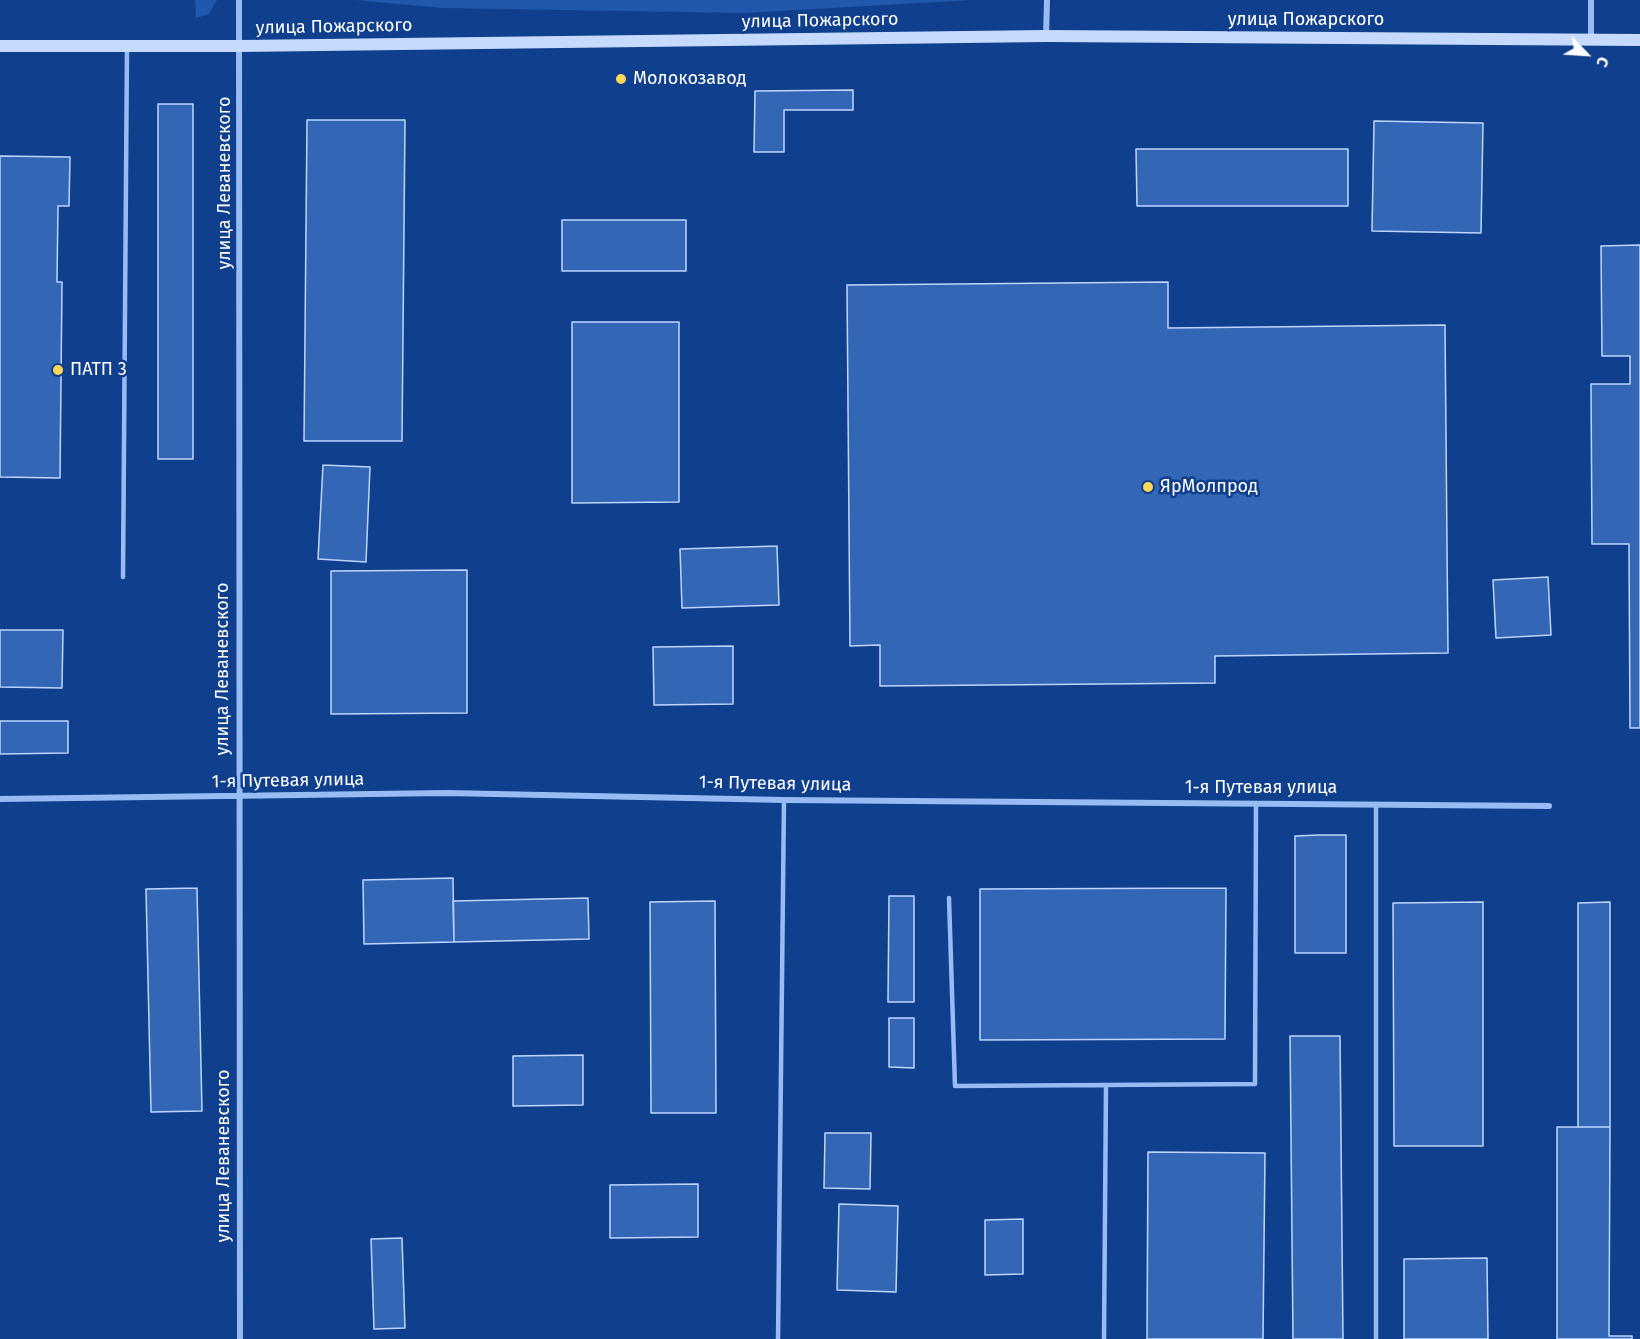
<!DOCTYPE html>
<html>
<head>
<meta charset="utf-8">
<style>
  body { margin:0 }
  #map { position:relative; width:1640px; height:1339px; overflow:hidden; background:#0f3f8d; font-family:"Fira Sans",sans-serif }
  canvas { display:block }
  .north { position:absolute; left:1556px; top:24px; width:60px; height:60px; -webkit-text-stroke:4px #0f3f8d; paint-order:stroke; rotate:115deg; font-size:16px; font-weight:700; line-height:24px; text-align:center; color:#fff }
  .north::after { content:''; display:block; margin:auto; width:21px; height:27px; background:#fff; clip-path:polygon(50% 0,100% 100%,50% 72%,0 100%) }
</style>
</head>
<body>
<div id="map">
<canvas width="1640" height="1339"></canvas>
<div class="north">С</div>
</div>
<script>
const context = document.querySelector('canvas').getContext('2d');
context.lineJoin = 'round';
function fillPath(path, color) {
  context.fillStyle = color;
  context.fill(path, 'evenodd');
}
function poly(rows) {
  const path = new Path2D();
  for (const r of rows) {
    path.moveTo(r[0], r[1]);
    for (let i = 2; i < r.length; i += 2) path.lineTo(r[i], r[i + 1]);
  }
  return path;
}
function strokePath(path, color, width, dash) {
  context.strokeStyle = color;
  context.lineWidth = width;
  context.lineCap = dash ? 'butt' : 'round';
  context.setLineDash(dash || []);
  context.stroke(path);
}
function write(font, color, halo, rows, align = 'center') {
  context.font = font + ' "Fira Sans",sans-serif';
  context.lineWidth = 5;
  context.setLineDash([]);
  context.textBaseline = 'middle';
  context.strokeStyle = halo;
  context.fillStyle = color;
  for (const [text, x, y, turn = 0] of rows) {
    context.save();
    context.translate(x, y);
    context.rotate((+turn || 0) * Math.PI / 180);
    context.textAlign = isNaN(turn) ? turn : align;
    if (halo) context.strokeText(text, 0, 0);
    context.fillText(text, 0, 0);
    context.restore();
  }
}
const green = poly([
  [195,0,217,0,209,14,196,18],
  [355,0,972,0,744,13,443,8]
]);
const building = poly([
  [853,90,853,110,784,110,784,152,754,152,755,91,853,90],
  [158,104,193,104,193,459,158,459,158,104],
  [307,120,405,120,402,441,304,441,307,120],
  [1374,121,1483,123,1481,233,1372,231,1374,121],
  [1136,149,1348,149,1348,206,1137,206,1136,149],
  [0,156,70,157,69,206,58,206,57,282,62,282,60,478,0,477,0,156],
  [562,220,686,220,686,271,562,271,562,220],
  [1640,245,1640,728,1630,728,1629,544,1592,544,1591,384,1630,384,1630,356,1602,356,1601,246,1640,245],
  [1168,282,1168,328,1445,325,1448,653,1215,656,1215,683,880,686,880,645,850,646,847,285,1168,282],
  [572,322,679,322,679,502,572,503,572,322],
  [323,465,370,467,366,562,318,559,323,465],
  [777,546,779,605,682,608,680,549,777,546],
  [467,570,467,713,331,714,331,571,467,570],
  [1548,577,1551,635,1496,638,1493,580,1548,577],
  [0,630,63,630,62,688,0,687,0,630],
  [733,646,733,704,654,705,653,647,733,646],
  [0,721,68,721,68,753,0,754,0,721],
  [1319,835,1346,835,1346,953,1295,953,1295,836,1319,835],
  [453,878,454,942,364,944,363,880,453,878],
  [197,888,202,1111,151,1112,146,889,197,888],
  [1226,888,1225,1039,980,1040,980,889,1226,888],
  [889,896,914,896,914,1002,888,1002,889,896],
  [588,898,589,939,454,942,453,901,588,898],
  [715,901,716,1113,651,1113,650,902,715,901],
  [1483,902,1483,1146,1394,1146,1393,903,1483,902],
  [1610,902,1610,1127,1578,1127,1578,903,1610,902],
  [889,1018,914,1018,914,1068,889,1067,889,1018],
  [1290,1036,1340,1036,1343,1339,1293,1339,1290,1036],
  [583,1055,583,1105,513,1106,513,1056,583,1055],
  [1557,1127,1610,1127,1609,1336,1632,1336,1632,1339,1557,1339,1557,1127],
  [825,1133,871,1133,870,1189,824,1188,825,1133],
  [1148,1152,1265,1153,1263,1339,1147,1339,1148,1152],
  [698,1184,698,1237,610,1238,610,1185,698,1184],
  [839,1204,898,1206,896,1292,837,1290,839,1204],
  [1023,1219,1023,1274,985,1275,985,1220,1023,1219],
  [402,1238,405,1328,374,1329,371,1239,402,1238],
  [1487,1258,1488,1339,1404,1339,1404,1259,1487,1258]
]);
const lane = poly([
  [123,577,127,46],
  [1376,804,1376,1339],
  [949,898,955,1086,1106,1085],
  [778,1339,784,800],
  [1104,1339,1106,1085,1255,1084,1256,803]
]);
const street = poly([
  [239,0,240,1339],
  [1591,0,1591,40],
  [1046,36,1047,0],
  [0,799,447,793,784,800,1549,806]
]);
const secondary = poly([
  [0,46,240,46,1046,36,1640,40]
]);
const markers = [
  [621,79,6,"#ffd858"],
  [58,370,6,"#ffd858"],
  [1148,487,6,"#ffd858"]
];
const streetNames = [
  ["улица Пожарского",1306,20],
  ["улица Пожарского",820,21,-1],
  ["улица Пожарского",334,27,-1],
  ["улица Леваневского",225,183,-90],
  ["улица Леваневского",223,669,-90],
  ["1-я Путевая улица",288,781,-1],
  ["1-я Путевая улица",775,784,1],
  ["1-я Путевая улица",1261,788],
  ["улица Леваневского",224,1156,-90]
];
const poiNames = [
  ["Молокозавод",633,79],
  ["ПАТП 3",70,370],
  ["ЯрМолпрод",1160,487]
];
fillPath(green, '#2058ad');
fillPath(building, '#3366b5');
strokePath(building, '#bed7fe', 1.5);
strokePath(lane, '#97bbf3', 4.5);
strokePath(street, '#97bbf3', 6);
strokePath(secondary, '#c6dafd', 12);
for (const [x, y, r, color] of markers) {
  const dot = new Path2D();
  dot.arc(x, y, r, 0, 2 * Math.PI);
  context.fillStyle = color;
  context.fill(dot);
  strokePath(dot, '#0f3f8d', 2);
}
write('18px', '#fff', '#0f3f8d', streetNames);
write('18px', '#fff', '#0f3f8d', poiNames, 'left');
</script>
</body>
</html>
